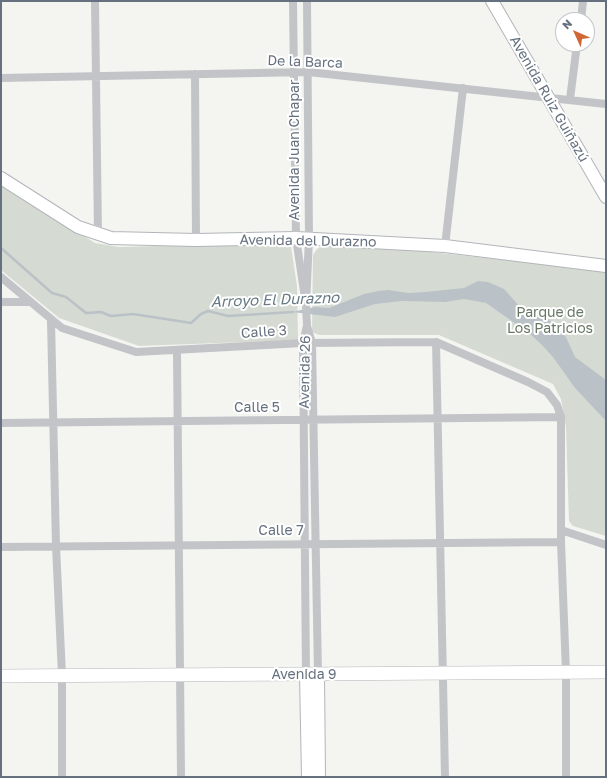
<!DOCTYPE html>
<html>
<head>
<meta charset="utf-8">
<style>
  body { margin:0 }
  #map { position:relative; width:607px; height:778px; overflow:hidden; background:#f4f4f1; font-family:"Golos Text",sans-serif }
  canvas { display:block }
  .frame { position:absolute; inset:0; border:2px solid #66717f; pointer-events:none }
  .north { position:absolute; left:555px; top:12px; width:40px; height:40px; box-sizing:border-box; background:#fff; border:1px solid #c2c6cc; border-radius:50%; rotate:315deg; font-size:11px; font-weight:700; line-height:16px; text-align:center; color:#66717f }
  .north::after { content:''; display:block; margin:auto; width:14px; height:18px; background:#d16834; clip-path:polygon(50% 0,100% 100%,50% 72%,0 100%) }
</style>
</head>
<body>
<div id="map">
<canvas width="607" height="778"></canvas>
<div class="frame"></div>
<div class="north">N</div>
</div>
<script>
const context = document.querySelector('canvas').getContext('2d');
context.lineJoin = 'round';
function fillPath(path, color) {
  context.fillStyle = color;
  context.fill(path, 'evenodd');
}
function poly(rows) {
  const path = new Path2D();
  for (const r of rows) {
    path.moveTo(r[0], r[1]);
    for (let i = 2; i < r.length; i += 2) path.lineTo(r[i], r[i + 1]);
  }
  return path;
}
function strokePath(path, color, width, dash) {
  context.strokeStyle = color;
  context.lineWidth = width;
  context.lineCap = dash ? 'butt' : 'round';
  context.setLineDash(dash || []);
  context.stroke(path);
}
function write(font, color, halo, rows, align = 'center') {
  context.font = font + ' "Golos Text",sans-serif';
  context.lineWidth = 4;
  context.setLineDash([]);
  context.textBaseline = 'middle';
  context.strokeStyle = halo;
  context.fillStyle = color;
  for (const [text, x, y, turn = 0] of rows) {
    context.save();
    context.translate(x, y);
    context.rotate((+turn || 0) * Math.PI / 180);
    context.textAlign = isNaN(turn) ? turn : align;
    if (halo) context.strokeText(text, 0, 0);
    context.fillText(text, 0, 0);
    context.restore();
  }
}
const green = poly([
  [1,183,95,243,119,247,278,243,291,247,297,286,298,340,139,346,59,318,1,270],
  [348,243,606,271,606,536,573,526,569,521,566,427,561,399,553,384,439,335,319,335,312,332,313,255,317,249,324,245]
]);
const water = poly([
  [478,281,488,282,504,289,522,309,540,312,558,328,566,337,575,357,606,380,606,421,575,388,553,357,542,345,529,333,486,303,464,299,445,302,402,301,375,304,335,317,292,312,315,307,329,308,364,294,378,291,388,290,409,293,425,292,464,288]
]);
const stream = poly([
  [1,248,52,293,66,297,86,313,101,312,111,316,133,314,191,323,201,314,208,311,228,316,293,312]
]);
const street = poly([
  [95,1,98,235],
  [293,1,296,238,306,305,309,238,307,1],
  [581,20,583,1],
  [195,74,196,240],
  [1,78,308,72,606,104],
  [570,99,577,44],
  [445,246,463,88],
  [1,277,62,328,136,352,303,343,436,342,528,382,547,392,557,405,561,417,561,542,566,673,566,777],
  [1,302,29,302],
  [51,320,56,546,62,675,62,777],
  [307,326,312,343,318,675],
  [436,342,445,777],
  [177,351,181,777],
  [1,423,561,417],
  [561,530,606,545],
  [1,547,561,542],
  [306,675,303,343,307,325,306,305]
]);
const secondary = poly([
  [492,1,606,197],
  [1,178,78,227,111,238,196,240,296,238,445,246,606,266],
  [306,675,308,777],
  [318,675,319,777]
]);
const primary = poly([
  [1,676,606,672]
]);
const streetNames = [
  ["De la Barca",305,62,2],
  ["Avenida Ruiz Guiñazú",549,99,60],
  ["Avenida Juan Chapar",295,150,-90],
  ["Avenida del Durazno",308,241,1],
  ["Calle 3",264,332,-4],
  ["Avenida 26",305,372,-89],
  ["Calle 5",257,408],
  ["Calle 7",281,531],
  ["Avenida 9",304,675]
];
const parkNames = [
  ["Parque de",550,313],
  ["Los Patricios",550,329]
];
const waterNames = [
  ["Arroyo El Durazno",275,300,-2]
];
fillPath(green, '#d5dbd2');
fillPath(water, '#bac2c7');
strokePath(stream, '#bac2c7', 2.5);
strokePath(secondary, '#b2b6ba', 14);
strokePath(primary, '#b3b6b9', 14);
strokePath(street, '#c2c4c8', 8);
strokePath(secondary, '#fff', 12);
strokePath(primary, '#fff', 13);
write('14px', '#66717f', '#fff', streetNames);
write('14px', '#667764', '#fff', parkNames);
write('italic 15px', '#677983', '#fff', waterNames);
</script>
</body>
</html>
